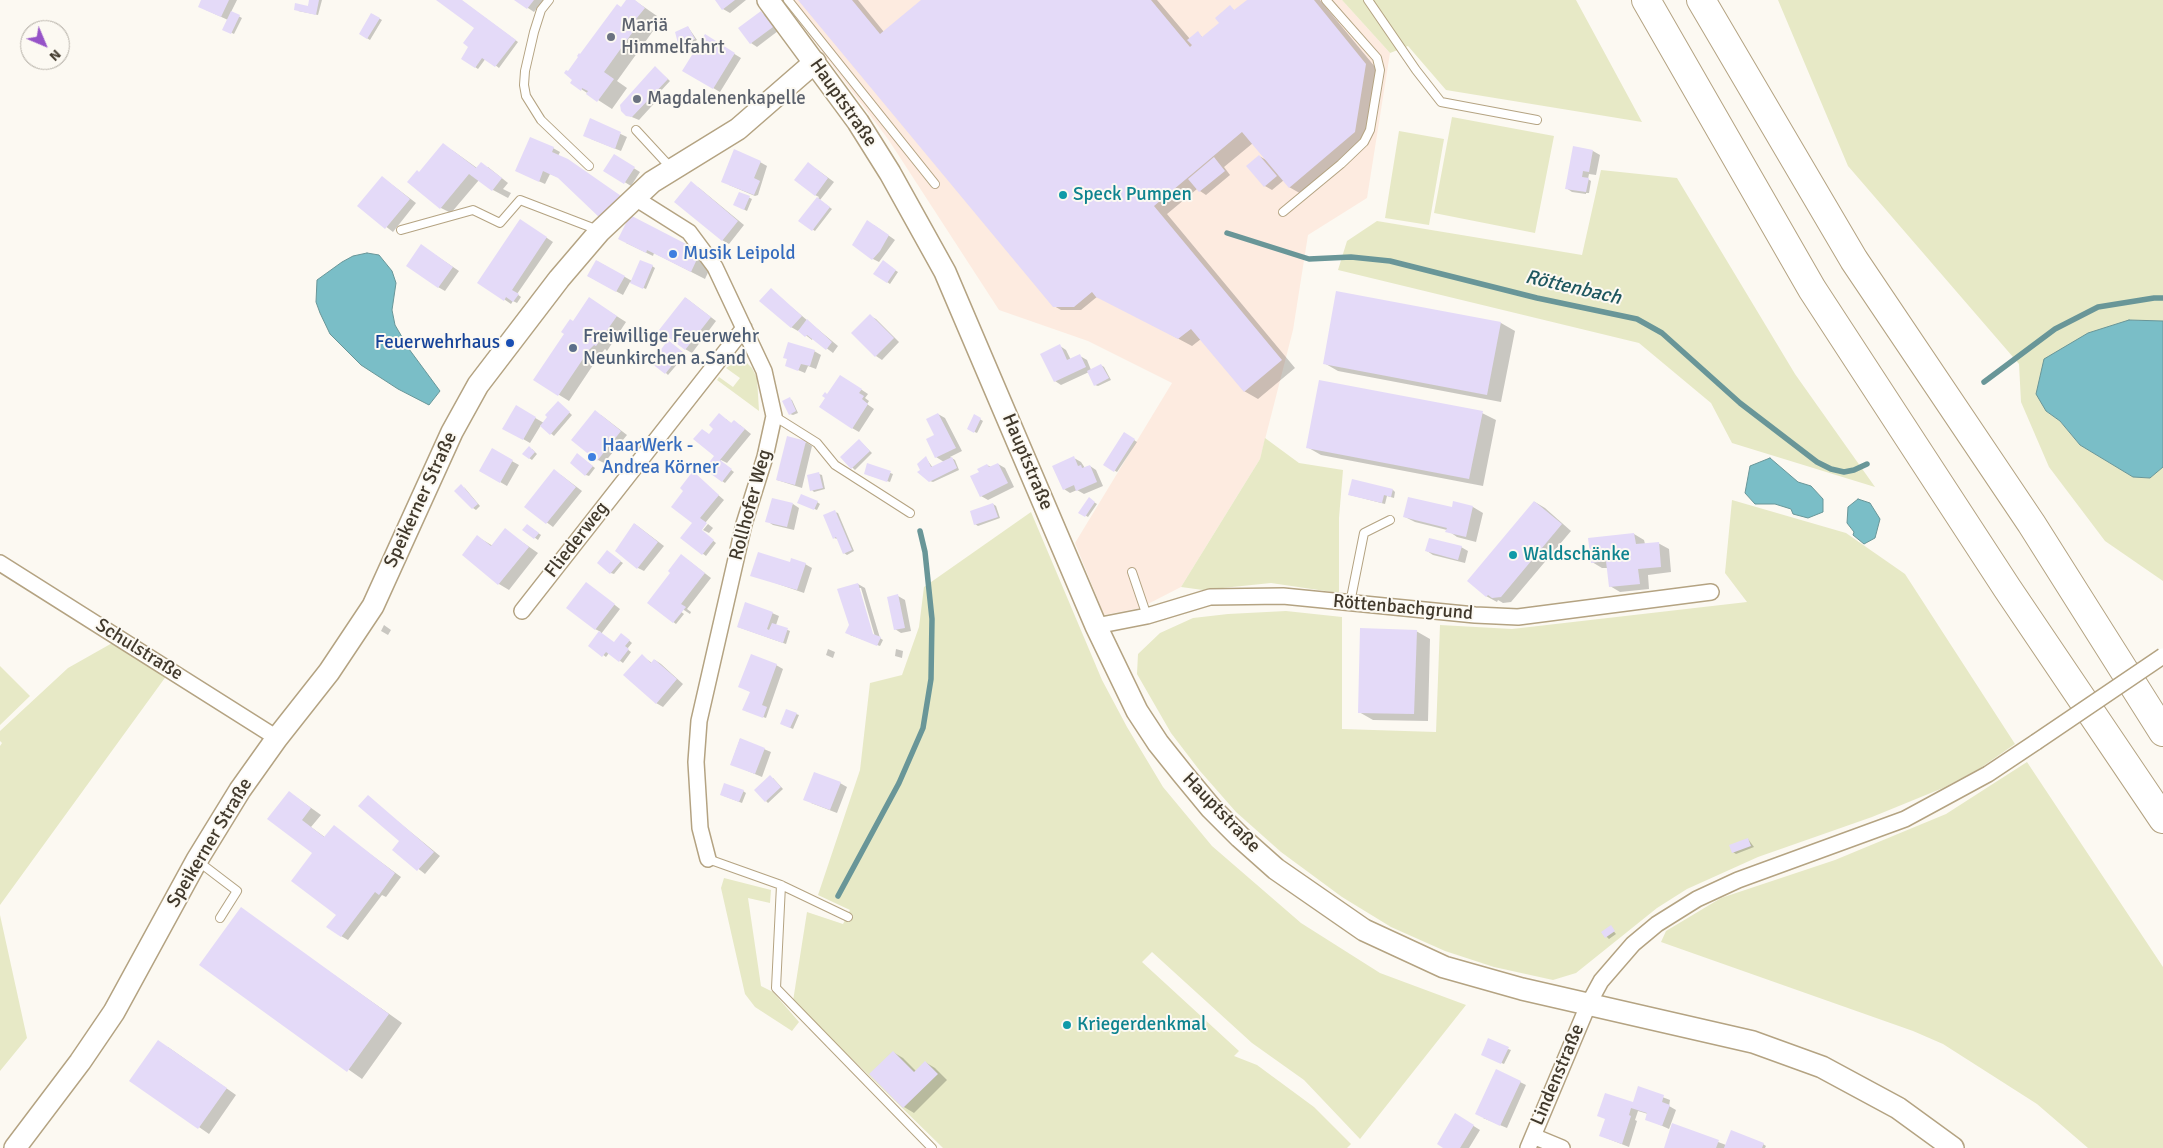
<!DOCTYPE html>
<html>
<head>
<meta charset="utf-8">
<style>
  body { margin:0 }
  #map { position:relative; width:2163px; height:1148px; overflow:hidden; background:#fcf9f2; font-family:Signika,sans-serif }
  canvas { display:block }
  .north { position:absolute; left:20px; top:20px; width:50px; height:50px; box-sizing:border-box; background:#fcf9f2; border:1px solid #b1aca3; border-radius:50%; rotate:135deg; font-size:14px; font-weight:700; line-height:20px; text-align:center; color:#41392c }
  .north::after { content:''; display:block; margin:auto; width:18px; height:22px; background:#9653c8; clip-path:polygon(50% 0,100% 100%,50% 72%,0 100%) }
</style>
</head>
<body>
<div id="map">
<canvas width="2163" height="1148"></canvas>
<div class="north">N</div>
</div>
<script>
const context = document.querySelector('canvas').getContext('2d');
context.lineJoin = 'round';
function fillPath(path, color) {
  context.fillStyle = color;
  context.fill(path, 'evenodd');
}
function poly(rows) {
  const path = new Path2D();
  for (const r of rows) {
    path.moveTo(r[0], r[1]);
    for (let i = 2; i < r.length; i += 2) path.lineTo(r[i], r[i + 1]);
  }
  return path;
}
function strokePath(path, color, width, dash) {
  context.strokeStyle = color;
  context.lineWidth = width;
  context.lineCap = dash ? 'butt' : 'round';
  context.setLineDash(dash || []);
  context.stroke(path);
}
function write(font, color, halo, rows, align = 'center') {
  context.font = font + ' Signika,sans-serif';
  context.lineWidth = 4;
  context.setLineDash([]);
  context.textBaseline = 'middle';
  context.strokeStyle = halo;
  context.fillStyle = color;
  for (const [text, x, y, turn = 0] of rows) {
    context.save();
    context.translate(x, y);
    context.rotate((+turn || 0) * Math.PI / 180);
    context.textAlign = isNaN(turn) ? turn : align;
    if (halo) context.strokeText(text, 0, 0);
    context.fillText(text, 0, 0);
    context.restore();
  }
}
const industrial = poly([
  [783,0,1342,0,1390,53,1367,198,1308,235,1293,330,1260,459,1181,587,1140,608,1104,615,1075,543,1172,383,1088,341,999,310,888,139]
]);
const green = poly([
  [1342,0,1576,0,1642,122,1446,90,1408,46,1390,53],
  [1778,0,2163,0,2163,321,2129,320,2046,411,2060,421,2080,445,2133,477,2150,478,2163,467,2163,581,2105,541,2049,467,2021,402,2019,364,1848,166],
  [1452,117,1554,136,1535,233,1434,213],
  [1399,131,1444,139,1429,225,1385,218],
  [1601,170,1677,178,1795,374,1875,487,1732,443,1711,403,1639,343,1338,270,1347,241,1377,221,1582,255],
  [742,362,747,363,752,368,757,378,759,411,717,380,719,377,733,387,740,378,726,368,732,364],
  [1265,438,1299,463,1343,470,1339,518,1339,593,1271,583,1203,590,1181,587,1260,459],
  [1732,500,1846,533,1905,574,2015,744,1979,769,1943,788,1872,817,1758,857,1687,889,1657,908,1576,973,1553,980,1494,967,1445,951,1391,927,1342,897,1281,852,1236,812,1200,771,1171,733,1137,674,1138,654,1160,633,1193,618,1228,614,1286,611,1342,617,1342,729,1436,732,1440,625,1512,629,1747,602,1725,573],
  [1031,512,1102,680,1127,727,1163,787,1212,846,1301,923,1380,973,1466,1005,1360,1139,1304,1080,1252,1043,1152,952,1142,962,1239,1051,1234,1056,1257,1065,1314,1107,1351,1144,1347,1148,943,1148,793,1001,807,912,843,924,850,910,818,895,860,770,870,683,902,675,919,627,924,587],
  [114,642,167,675,0,905,0,746,2,743,0,741,0,731,68,668],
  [0,666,30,696,0,725],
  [2027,762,2163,967,2163,1148,2088,1148,2037,1104,1943,1044,1913,1031,1661,942,1666,931,1721,898,1835,860,1946,814],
  [724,878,771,890,770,903,748,898,761,986,773,992,799,1022,792,1031,755,1007,745,994,721,888],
  [0,915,27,1038,0,1071]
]);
const water = poly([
  [367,253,379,255,392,271,396,283,392,310,395,325,409,349,440,391,429,405,398,389,361,365,330,334,320,313,316,302,317,280,342,262,353,256,367,253],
  [2129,320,2163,321,2163,467,2150,478,2133,477,2080,445,2060,421,2046,411,2036,394,2044,359,2088,333,2129,320],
  [1770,458,1798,482,1811,486,1823,499,1823,512,1808,518,1793,514,1791,509,1775,504,1755,504,1745,493,1750,466,1770,458],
  [1858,499,1870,503,1880,519,1875,538,1864,544,1853,535,1854,532,1847,523,1848,507,1858,499]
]);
const shadow = poly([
  [202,0,237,0,231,12,242,18,234,34,224,29,228,20,206,10],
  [310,0,322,0,318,15,298,11,308,7],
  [438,0,461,0,518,42,499,68,486,58,478,69,475,67,469,49,476,28],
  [516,0,543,0,534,12],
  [628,0,634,0,657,16,649,27,653,31,617,81,627,88,612,109,581,89,568,73],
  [716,0,746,0,730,13,723,9],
  [799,0,858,0,884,32,923,0,1157,0,1190,39,1198,33,1203,38,1221,23,1230,7,1235,11,1249,0,1320,0,1380,73,1369,140,1303,195,1289,187,1284,180,1272,190,1265,186,1248,166,1259,156,1268,161,1253,143,1224,167,1230,175,1206,195,1197,189,1167,214,1295,368,1258,399,1244,391,1201,339,1192,346,1098,296,1081,310,1061,310,1054,306],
  [761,13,767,16,778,31,757,47,751,43],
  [372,14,382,20,370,40,360,34],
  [688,27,697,40,683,48,680,46],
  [705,36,741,58,720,92,684,71],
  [658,70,670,81,657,95,660,97,639,120,627,115],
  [591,120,627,137,621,151,591,139],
  [1574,147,1593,151,1600,155,1596,175,1589,174,1588,179,1591,181,1589,193,1586,193,1586,194,1572,192,1566,188],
  [553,148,560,152,558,156,560,178,550,174,545,184,523,174],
  [452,150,477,168,488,167,508,183,503,189,511,193,508,198,493,190,479,180,451,213,441,208,420,173],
  [614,156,640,172,631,186,605,170],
  [760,162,767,166,758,195,755,196,729,185],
  [815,168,834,182,820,200,832,209,815,231,800,221,819,197,815,195],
  [382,177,416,203,393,232,359,206],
  [698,187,744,225,729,244,722,240],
  [740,193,752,199,747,211,735,205],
  [630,217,701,254,699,259,711,266,705,279,654,253,653,256,626,243],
  [526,224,553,242,517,294,521,297,517,303,513,301,511,304,479,282],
  [874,225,895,240,879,262,873,259],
  [428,250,459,271,445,291,438,287],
  [597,261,632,281,652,266,655,268,646,289,630,282,623,295,588,276],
  [883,262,898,272,890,284,875,274],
  [771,290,838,346,833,353,813,338,812,340,799,330,798,331,791,327],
  [1337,293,1501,323,1515,331,1501,402,1338,371,1324,363],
  [686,298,716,321,692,353,685,349],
  [599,305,626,322,607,351,605,349,599,356,569,401,535,380,573,323],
  [870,316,876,319,899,342,882,360,876,356],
  [671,344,685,355,668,375,666,373],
  [1060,346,1066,350,1071,360,1080,356,1087,360,1091,370,1101,365,1104,367,1111,380,1098,386,1095,385,1089,372,1061,385,1055,381],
  [814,351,821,355,816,369,808,366,805,373,786,365,788,359],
  [847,380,868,394,865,398,869,401,867,404,874,409,859,432,852,428,828,396],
  [790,399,792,400,798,413,793,415,790,414],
  [561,405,572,415,554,436,541,425,530,443,504,428,516,407,544,423],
  [1482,413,1496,420,1483,486,1321,455,1307,447],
  [938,414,945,418,962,451,950,457,955,460,959,470,933,482,930,481,926,458,933,468,944,462,936,457],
  [601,415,627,435,604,463,598,460],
  [975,416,983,421,977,433,968,429],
  [726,419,732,424,740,425,751,434,727,463,721,460,720,462,734,472,725,483,722,481,710,435],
  [1124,433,1137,442,1117,472,1105,465],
  [806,442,812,446,802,488,777,480],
  [862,443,872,453,855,470,842,458],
  [532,449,537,454,532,460,529,458],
  [492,450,519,465,507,486,481,471],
  [581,457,595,468,589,476,586,475],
  [1074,458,1081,462,1085,468,1090,466,1096,470,1103,486,1084,494,1077,490,1070,493,1064,489],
  [998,464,1005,468,1014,487,988,500,981,496,980,473,987,465,991,467],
  [868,465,893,474,890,482,868,475],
  [693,473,724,500,701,528,685,490],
  [819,474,822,475,825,489,814,492,812,490],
  [561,475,582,491,553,527,526,507],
  [464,487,480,506,476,510,473,508],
  [1393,490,1395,492,1394,498,1387,496,1385,504,1350,495],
  [1089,499,1097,504,1088,517,1080,512],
  [817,502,820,504,817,510,802,504],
  [1535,502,1545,508,1571,531,1511,602,1503,603,1498,600,1497,602,1486,596],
  [1454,503,1473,507,1483,513,1476,542,1457,537,1447,530,1415,522,1405,517,1452,509],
  [793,504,799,508,794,530,773,525,767,521],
  [993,504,996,506,1000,518,978,526,975,524],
  [835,512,838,513,854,551,847,555,844,553,838,539,834,538],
  [635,524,664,546,644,571,638,568],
  [708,524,713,528,709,533,703,530],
  [530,527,541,535,538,540,524,530],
  [505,530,538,553,509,590,499,584,464,555,478,537,493,546],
  [700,530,716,543,706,556,682,538],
  [1634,534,1644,540,1645,544,1658,543,1669,549,1671,572,1648,575,1649,589,1620,592,1610,586,1608,568,1602,568,1592,562],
  [1461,547,1468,551,1465,563,1433,555,1427,551],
  [610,554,623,563,614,574,611,573],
  [688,560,711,578,687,609,691,612,690,614,672,602,672,605,684,614,676,624,648,603,672,573],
  [791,563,805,564,812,568,804,593,752,575],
  [858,584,865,588,880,638,883,640,880,646,850,635],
  [859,588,861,588,876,640,874,641],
  [593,588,620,609,601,634,614,644,624,636,632,643,627,649,631,652,623,663,609,653,606,657,590,645,601,632,595,629],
  [898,596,905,600,911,631,901,633,895,629],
  [772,613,779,616,776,625,790,631,786,644,738,627],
  [384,625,391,630,388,635,381,631],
  [1416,631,1430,639,1428,721,1373,720,1359,712],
  [828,649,835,652,833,658,826,655],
  [896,649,903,651,902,658,895,656],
  [642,656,652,663,655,660,661,664,683,684,663,707,656,703],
  [776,665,783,669,766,718,746,711,751,692,740,687],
  [796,714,799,715,793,729,784,725],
  [740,739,771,752,762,777,731,764],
  [773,778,783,789,768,803,766,801],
  [840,783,847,787,837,813,811,803],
  [743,791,746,793,742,803,724,796],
  [289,792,321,815,311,827,326,838,334,827,401,877,386,897,382,895,348,940,341,936,337,914],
  [368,797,440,856,425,874,394,850,401,841],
  [1748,839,1754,847,1736,854,1733,852],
  [241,909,402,1023,362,1079,200,965],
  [1610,927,1616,934,1609,939,1603,933],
  [168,1047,236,1095,209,1134,131,1080],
  [1508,1049,1511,1050,1504,1064,1485,1056],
  [893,1052,903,1058,916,1071,925,1062,935,1068,947,1080,914,1113,904,1107],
  [1520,1082,1526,1085,1507,1128,1483,1118],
  [1639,1088,1670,1100,1669,1106,1676,1110,1669,1129,1647,1119,1648,1114,1638,1111,1635,1120,1637,1121,1629,1147,1601,1136,1633,1104],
  [1456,1115,1480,1130,1469,1148,1446,1148],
  [1673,1125,1726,1145,1763,1144,1766,1146,1765,1148,1665,1148]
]);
const stream = poly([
  [1227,233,1309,259,1351,257,1390,261,1537,298,1637,319,1662,333,1740,403,1817,462,1831,469,1844,472,1854,470,1867,464],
  [1984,382,2055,329,2098,307,2154,298,2163,298],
  [838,896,899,783,923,728,931,679,932,619,925,552,920,531]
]);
const building = poly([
  [201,0,229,0,221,17,198,7],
  [309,0,319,0,316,15,294,10,295,3,308,6],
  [436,0,462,0,516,40,495,67,482,58,475,68,461,59,468,47,463,43,474,28],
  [514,0,534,0,527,9],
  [626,0,635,0,645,8,636,19,640,22,604,72,614,79,597,102,586,94,588,91,582,88,581,91,570,83,572,80,564,73,566,70,568,71,578,57,577,56,579,53,580,54,617,4,621,7],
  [715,0,735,0,722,10],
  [798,0,852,0,880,34,921,0,1151,0,1190,47,1192,45,1187,40,1198,31,1202,37,1219,23,1215,18,1230,5,1234,10,1247,0,1314,0,1366,64,1355,132,1289,188,1242,132,1154,206,1282,360,1244,392,1191,329,1178,339,1096,297,1092,292,1074,307,1053,307],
  [231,11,240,15,231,34,222,30],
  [761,11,773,27,750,44,738,28],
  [371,13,380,18,367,39,359,34],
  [688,26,695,39,679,47,675,32],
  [705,34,735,53,713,89,682,71],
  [655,66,668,79,632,117,626,116,621,111,620,105],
  [590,118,621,132,615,149,583,136],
  [530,137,554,147,552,152,568,159,624,198,601,219,558,178,543,171,539,182,515,171],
  [443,143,476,168,481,162,502,178,492,191,469,174,440,209,407,182,417,170,419,172],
  [1573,146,1593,150,1589,172,1583,171,1582,177,1589,178,1586,192,1565,189],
  [734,149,761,161,754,178,760,181,754,195,721,182],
  [614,154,635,167,624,184,603,171],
  [1259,155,1277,176,1264,187,1246,166],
  [1214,157,1225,171,1199,192,1188,179],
  [808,162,828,178,815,196,794,180],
  [382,176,410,199,385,229,357,206],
  [691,181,738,221,722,241,674,202],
  [739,192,750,196,744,210,733,205],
  [817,197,830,207,812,231,798,221],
  [630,215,688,245,686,250,698,257,691,272,647,250,646,253,618,239],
  [520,219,547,237,512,290,519,294,513,302,506,297,504,301,477,283],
  [867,220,889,235,880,251,872,260,852,245],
  [421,244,453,267,438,288,406,266],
  [596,260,625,276,616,292,587,276],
  [640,260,653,265,643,289,630,283],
  [883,260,896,270,887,283,873,274],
  [771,288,802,316,791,328,759,301],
  [1336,291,1501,322,1487,395,1323,364],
  [589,297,617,316,596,346,594,345,589,350,558,396,533,380,564,334,561,332,570,319,573,321],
  [685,297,711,317,685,350,659,330],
  [870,314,894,338,875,357,851,333],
  [807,319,832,342,826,350,807,335,805,337,798,331],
  [668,340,683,352,665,374,651,363],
  [788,342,815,350,810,366,801,364,798,371,785,366,787,359,783,358],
  [1060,344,1067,360,1080,354,1086,367,1054,382,1040,354],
  [1101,364,1109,378,1094,386,1087,371],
  [840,375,862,389,859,393,864,396,862,399,868,404,852,429,819,407,825,398,822,396,825,392,827,394],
  [1319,380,1483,411,1469,479,1306,448],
  [790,397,796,411,789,415,782,401],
  [558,401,570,412,550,435,540,426,547,417,545,415],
  [516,405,536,417,523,440,502,429],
  [595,410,621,431,597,461,571,440],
  [719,413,731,423,734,420,745,429,720,460,732,469,722,482,704,469,714,456,693,439,702,429,709,434,713,429,709,425],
  [938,413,956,448,935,458,926,439,934,435,926,419],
  [974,414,981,418,974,433,967,429],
  [1124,432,1135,439,1114,472,1103,465],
  [787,436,806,441,795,485,776,480],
  [859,439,870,451,851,469,840,457],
  [529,446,535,452,529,459,522,454],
  [492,448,513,460,500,483,479,471],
  [577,453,593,466,585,476,570,463],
  [926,456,931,467,952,457,957,468,929,482,917,472,920,470,917,464],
  [1074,456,1078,466,1081,465,1082,468,1090,465,1097,482,1076,491,1074,485,1063,490,1052,466],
  [867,463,891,471,887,482,864,474],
  [998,463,1008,483,980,497,970,476,979,472,977,469,987,464,989,467],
  [554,469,576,487,546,524,524,507],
  [693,471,719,495,700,518,707,523,702,530,714,540,702,555,680,538,692,523,671,507,683,491,680,488],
  [819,472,823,488,810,491,807,475],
  [1352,479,1393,489,1391,497,1384,495,1382,503,1348,495],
  [461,484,478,504,472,509,454,491],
  [801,494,818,501,814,510,797,503],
  [1089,497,1095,502,1085,517,1078,513],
  [1408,497,1452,507,1453,501,1473,506,1466,537,1445,532,1447,528,1403,517],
  [772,498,793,503,787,527,765,522],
  [1534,501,1562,524,1501,597,1492,598,1488,595,1486,597,1467,581],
  [993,503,998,517,974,525,970,511],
  [835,510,852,550,843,554,836,537,833,539,823,515],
  [634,523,658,542,637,569,615,551],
  [527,524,539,533,534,539,522,530],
  [505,528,529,547,498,585,462,555,477,535,491,546],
  [1634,533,1636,544,1659,542,1661,567,1638,569,1640,584,1609,587,1606,561,1591,563,1588,538],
  [1429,538,1462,546,1458,560,1425,551],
  [607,550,621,561,610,574,597,563],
  [758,552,790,562,791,558,806,563,797,590,750,576],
  [681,554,705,573,681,604,686,607,673,623,647,603,670,573,668,571],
  [586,582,615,604,595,630,566,608],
  [858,583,873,634,881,637,877,646,845,633,849,625,837,589],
  [898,594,905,628,894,630,887,597],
  [745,602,773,612,767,629,769,630,772,623,788,628,783,643,737,627],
  [1360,628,1417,630,1414,714,1358,713],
  [599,631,614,642,621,633,630,640,625,646,629,649,619,662,606,652,602,657,588,646],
  [642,654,651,663,654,659,677,679,656,704,623,675],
  [751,654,777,664,762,705,767,707,763,718,742,710,750,692,738,687],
  [786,709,797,713,790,728,780,724],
  [740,738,765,748,755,774,730,765],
  [814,772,841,782,830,810,803,800],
  [770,775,781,787,765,802,754,790],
  [724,783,744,790,739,802,720,795],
  [289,791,311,808,302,820,324,837,334,825,395,873,379,895,375,892,341,937,326,927,336,915,291,881,312,853,267,819],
  [368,795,434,852,417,871,392,850,399,841,358,806],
  [1748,838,1751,846,1732,853,1729,845],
  [241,907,389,1014,347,1072,199,965],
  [1611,925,1615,931,1605,938,1601,932],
  [1488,1038,1509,1047,1501,1064,1481,1055],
  [158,1040,227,1088,198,1129,129,1081],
  [893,1051,914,1072,925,1061,938,1074,903,1108,869,1074],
  [1496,1069,1521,1081,1500,1126,1475,1114],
  [1638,1086,1664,1095,1662,1102,1670,1105,1662,1126,1645,1120,1647,1113,1631,1108,1629,1115,1631,1116,1622,1144,1599,1136,1605,1119,1597,1116,1605,1093,1633,1102],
  [1455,1113,1474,1125,1460,1148,1443,1148,1437,1144],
  [1672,1123,1719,1140,1716,1148,1664,1148],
  [1731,1130,1764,1143,1762,1148,1724,1148]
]);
const lane = poly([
  [549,0,541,10,534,32,525,71,524,85,526,96,541,120,589,166],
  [788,0,935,184],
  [1368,0,1416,70,1441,102,1537,120],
  [636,130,672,169],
  [1283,212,1341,164,1364,142,1370,130,1380,70,1377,58,1326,0],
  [401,230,473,210,500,223,520,200,598,230],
  [774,416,817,443,835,465,910,513],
  [1132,572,1147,616],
  [1350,603,1364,533,1390,520],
  [708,859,781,885,848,917],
  [199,862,237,891,220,918],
  [781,885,776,988,932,1148]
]);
const street = poly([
  [635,198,689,232,715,267,764,371,774,416,765,457,744,524,699,721,696,762,700,828,708,859],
  [0,563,277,738],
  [522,611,744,328],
  [1096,626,1147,616,1210,597,1283,596,1475,615,1518,617,1711,592],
  [1533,1136,1562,1148],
  [1528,1148,1589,1003,1601,981,1633,944,1657,924,1697,899,1738,880,1905,819,1988,774,2036,742]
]);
const secondary = poly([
  [768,0,858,122,890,173,945,272,1096,626,1137,711,1158,743,1182,773,1211,808,1240,837,1276,869,1364,930,1444,967,1522,989,1753,1042,1822,1067,1898,1108,1953,1148],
  [15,1148,80,1062,114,1012,197,860,240,790,277,738,329,672,373,606,452,432,478,385,559,279,600,231,635,198,652,182,738,129,815,62]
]);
const highway = poly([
  [1646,0,1812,289,2007,588,2163,819],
  [1701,0,1854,260,2031,523,2163,732]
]);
const streetBridge = poly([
  [2036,742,2163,656]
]);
const markers = [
  [611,37,5,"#6b7280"],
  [637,99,5,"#6b7280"],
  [1063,195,5,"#0f9aa8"],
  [673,254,5,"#3f7fe0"],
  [510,343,5,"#1a4fb4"],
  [573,348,5,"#5c6f8a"],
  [592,457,5,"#3f7fe0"],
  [1513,555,5,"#0f9aa8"],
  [1067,1025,5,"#0f9aa8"]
];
const worshipNames = [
  ["Mariä",621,26],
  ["Himmelfahrt",621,48],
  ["Magdalenenkapelle",647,99]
];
const streetNames = [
  ["Hauptstraße",843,103,55],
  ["Hauptstraße",1027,462,67],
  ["Speikerner Straße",421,500,-65],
  ["Rollhofer Weg",751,505,-75],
  ["Fliederweg",577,540,-52],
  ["Röttenbachgrund",1403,608,5],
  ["Schulstraße",139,650,32],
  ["Hauptstraße",1221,813,46],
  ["Speikerner Straße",210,843,-59],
  ["Lindenstraße",1558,1075,-67]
];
const cultureNames = [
  ["Speck Pumpen",1073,195],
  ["Waldschänke",1523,555],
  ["Kriegerdenkmal",1077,1025]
];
const shopNames = [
  ["Musik Leipold",683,254],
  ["HaarWerk -",602,446],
  ["Andrea Körner",602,468]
];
const serviceNames = [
  ["Freiwillige Feuerwehr",583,337],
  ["Neunkirchen a.Sand",583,359]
];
const transitNames = [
  ["Feuerwehrhaus",500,343]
];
const waterNames = [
  ["Röttenbach",1573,288,13]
];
fillPath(industrial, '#fdebe0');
fillPath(green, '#e7e9c6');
fillPath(water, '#7abec7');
strokePath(water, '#699698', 1);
fillPath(shadow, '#0003');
strokePath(stream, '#699698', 5.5);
fillPath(building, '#e4daf8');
strokePath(lane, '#b4a382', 10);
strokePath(street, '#b4a382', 18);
strokePath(secondary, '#b4a382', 24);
strokePath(highway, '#b4a382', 30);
strokePath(lane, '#fff', 8);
strokePath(street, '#fff', 15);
strokePath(secondary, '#fff', 21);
strokePath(highway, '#fff', 28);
strokePath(streetBridge, '#b4a382', 18, []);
strokePath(streetBridge, '#fff', 15);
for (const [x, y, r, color] of markers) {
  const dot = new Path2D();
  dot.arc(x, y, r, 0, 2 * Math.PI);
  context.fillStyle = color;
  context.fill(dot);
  strokePath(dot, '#fcf9f2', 2);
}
write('19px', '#5b616d', '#fcf9f2', worshipNames, 'left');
write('19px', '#41392c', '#fcf9f2', streetNames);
write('19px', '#0d838f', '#fcf9f2', cultureNames, 'left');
write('19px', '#366cbe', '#fcf9f2', shopNames, 'left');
write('19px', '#4e5e75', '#fcf9f2', serviceNames, 'left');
write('19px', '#164399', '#fcf9f2', transitNames, 'right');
write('italic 20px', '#1e575f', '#fcf9f2', waterNames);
</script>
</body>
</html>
